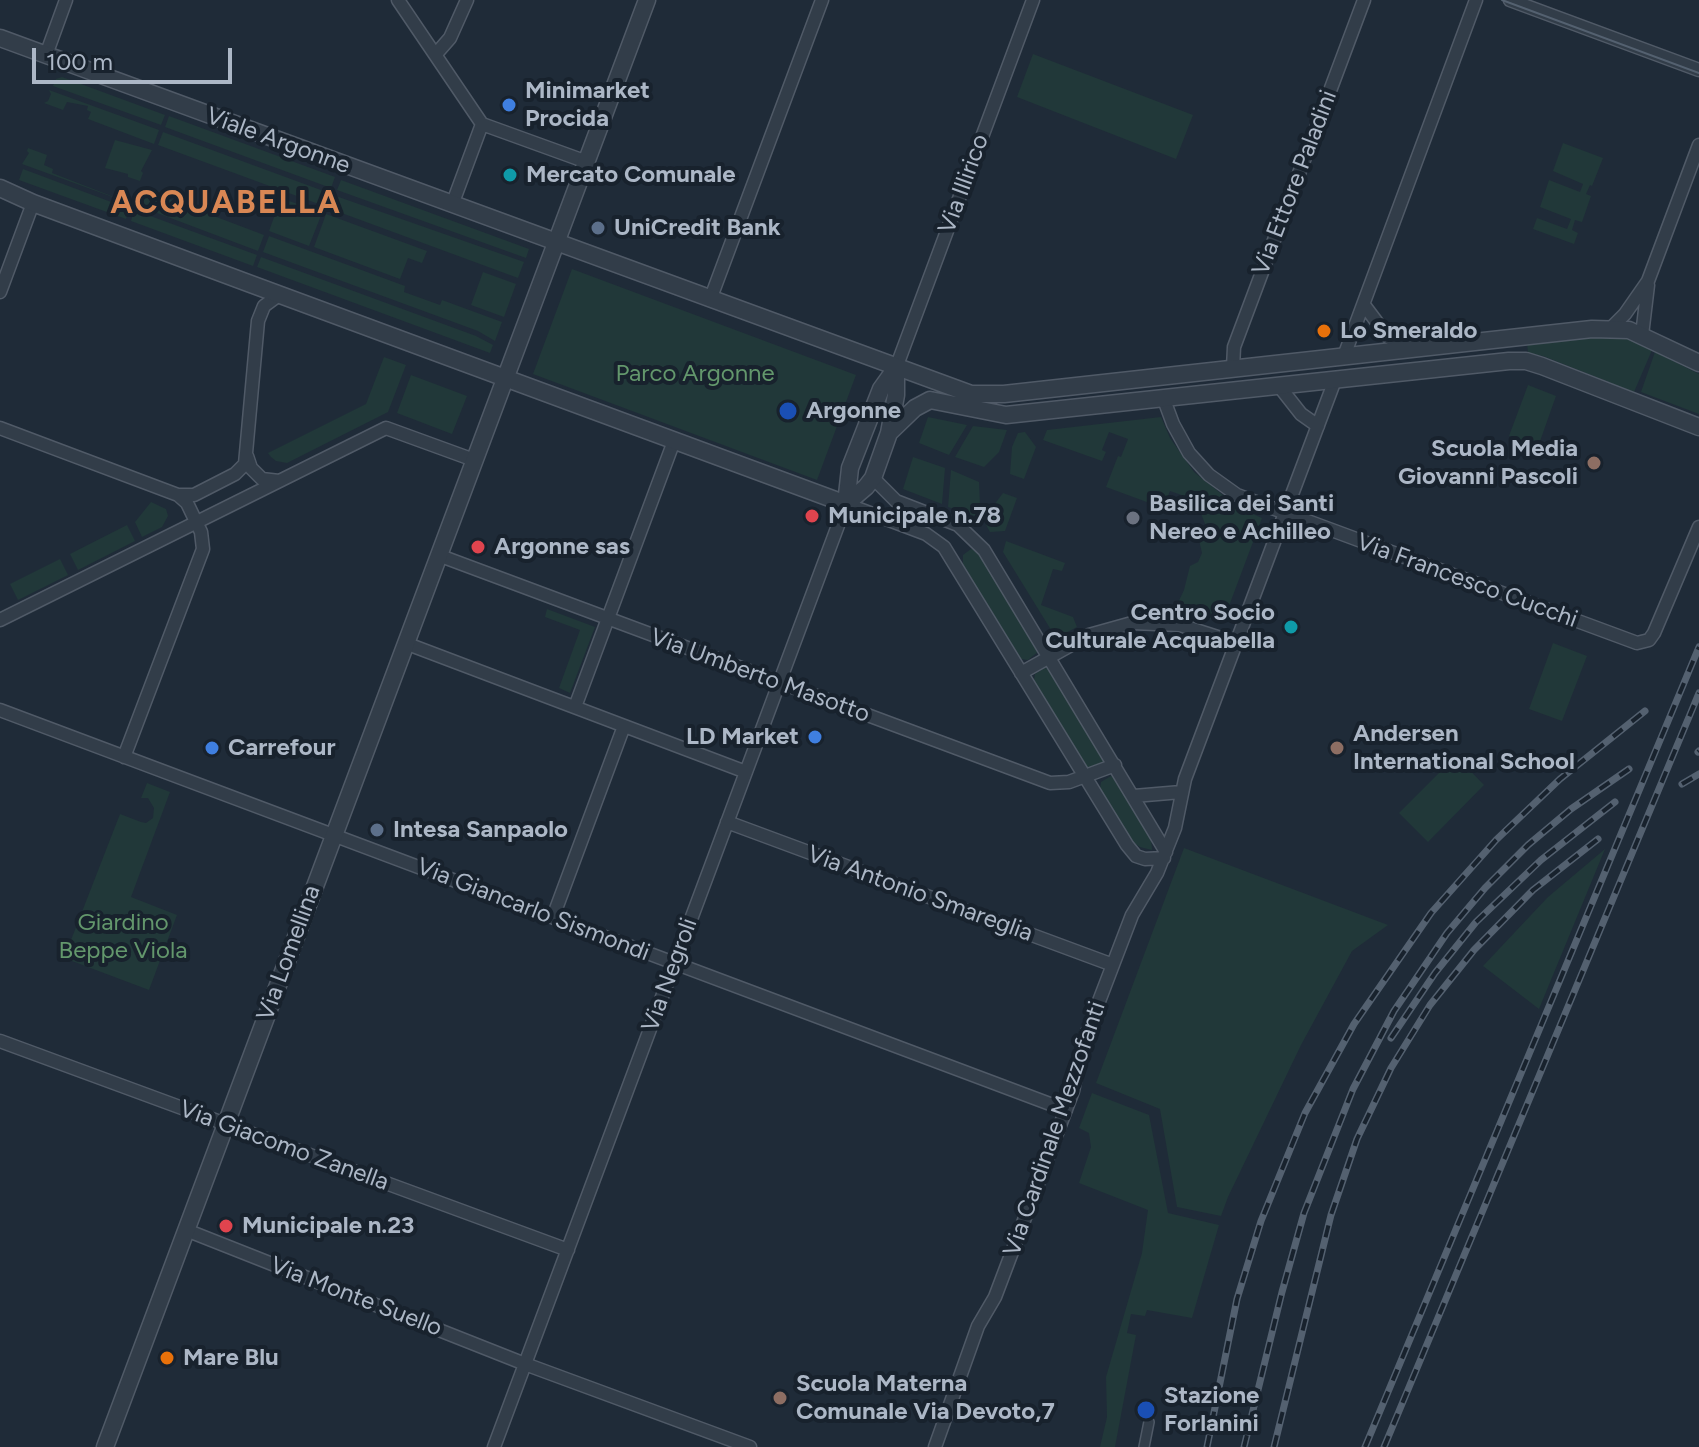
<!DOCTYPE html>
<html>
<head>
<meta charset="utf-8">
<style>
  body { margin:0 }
  #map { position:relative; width:1699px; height:1447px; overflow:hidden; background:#1f2b38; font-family:Figtree,sans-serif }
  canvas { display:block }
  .scale { position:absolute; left:32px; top:48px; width:200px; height:36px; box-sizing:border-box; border:4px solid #acb7c6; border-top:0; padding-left:10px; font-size:24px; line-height:28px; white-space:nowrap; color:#acb7c6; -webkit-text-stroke:6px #18222d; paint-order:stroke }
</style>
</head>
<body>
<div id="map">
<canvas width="1699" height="1447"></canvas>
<div class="scale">100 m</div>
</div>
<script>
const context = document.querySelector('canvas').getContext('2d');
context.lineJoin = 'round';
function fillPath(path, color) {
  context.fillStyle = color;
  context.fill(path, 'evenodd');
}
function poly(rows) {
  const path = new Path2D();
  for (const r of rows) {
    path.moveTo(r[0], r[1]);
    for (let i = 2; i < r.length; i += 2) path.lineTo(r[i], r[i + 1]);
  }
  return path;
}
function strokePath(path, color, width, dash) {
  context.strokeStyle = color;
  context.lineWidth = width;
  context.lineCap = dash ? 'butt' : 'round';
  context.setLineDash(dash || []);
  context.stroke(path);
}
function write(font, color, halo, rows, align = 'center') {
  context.font = font + ' Figtree,sans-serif';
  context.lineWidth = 8;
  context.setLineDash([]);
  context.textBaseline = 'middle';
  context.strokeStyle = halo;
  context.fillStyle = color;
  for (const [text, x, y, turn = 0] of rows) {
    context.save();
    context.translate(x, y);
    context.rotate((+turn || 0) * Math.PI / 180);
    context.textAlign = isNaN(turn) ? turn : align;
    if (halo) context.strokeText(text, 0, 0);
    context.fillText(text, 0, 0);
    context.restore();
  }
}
const green = poly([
  [1033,54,1193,115,1176,159,1017,97],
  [62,77,165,115,161,125,53,86,56,79],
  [49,90,159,130,154,144,88,119,91,112,87,110,88,106,67,102,63,110,44,103,48,101,51,94],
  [169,116,335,177,331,188,165,127],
  [163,132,329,193,324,206,158,145],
  [115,140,152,150,141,171,143,173,140,181,128,177,128,174,105,168],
  [1563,143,1603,158,1592,186,1590,185,1586,194,1591,196,1582,222,1575,220,1572,230,1578,233,1574,244,1533,229,1537,218,1567,229,1571,219,1540,207,1549,180,1580,192,1583,184,1553,171],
  [28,148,47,155,44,165,53,169,52,173,132,204,22,164,29,153,27,151],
  [23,169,130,209,126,219,19,180],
  [341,180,529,249,526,258,337,190],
  [140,194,158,201,161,196,264,235,258,251,136,205],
  [333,195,524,262,518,278,328,208],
  [281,198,322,213,309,246,269,231],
  [134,210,257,255,253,266,131,221],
  [326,214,427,251,422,263,408,258,400,279,314,247],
  [269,236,405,286,404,292,440,305,442,300,502,322,495,341,478,331,263,252],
  [261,257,476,336,493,345,490,353,257,267],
  [572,269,856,375,817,480,533,374],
  [483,272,516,284,504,317,471,305],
  [1590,335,1627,338,1652,350,1634,392,1543,356,1528,353,1527,342],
  [1655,352,1699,374,1699,414,1641,392],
  [384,357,406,365,388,412,287,463,276,461,271,457,268,453,366,404],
  [411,375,467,396,452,434,397,413],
  [1528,385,1556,396,1538,447,1509,436],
  [928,417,967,425,949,455,919,443],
  [1161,417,1170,438,1194,472,1239,508,1262,518,1223,622,1174,611,1184,590,1190,566,1198,562,1202,553,1199,540,1205,524,1196,500,1170,491,1163,508,1106,487,1118,456,1121,457,1128,439,1109,432,1102,450,1106,452,1102,461,1043,440,1047,430],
  [973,426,1007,430,999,452,984,467,955,457],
  [1025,432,1036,447,1024,479,1010,474,1012,447,1018,433],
  [913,457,945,468,942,504,903,489],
  [951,470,979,482,980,505,975,516,948,507],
  [1003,493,1017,498,1005,531,990,532,985,523,988,513],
  [151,502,166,509,168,516,162,527,142,537,135,522],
  [127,525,135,541,78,570,70,554],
  [1006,541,1065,563,1062,571,1053,569,1041,605,1073,617,1077,627,1056,638,1003,552],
  [971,549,978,551,1039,651,1028,660,1021,659,963,565,963,555],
  [60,559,68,575,18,600,10,584],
  [547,609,595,627,570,693,559,688,580,630,545,617],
  [1553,643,1587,656,1562,721,1529,709],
  [1045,668,1050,669,1105,760,1103,763,1090,769,1087,767,1034,680,1035,674],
  [1456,756,1484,785,1428,842,1399,813],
  [1111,776,1116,777,1151,835,1152,850,1140,847,1133,842,1100,789,1101,782],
  [147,783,170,792,131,897,177,915,149,990,64,958,120,814,141,822,146,823,153,818,154,808,148,798,141,798],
  [1184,848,1388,925,1352,951,1301,1045,1228,1197,1221,1216,1177,1207,1160,1109,1096,1083],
  [1605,849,1539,1009,1483,966,1548,897],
  [1092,1093,1149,1115,1168,1213,1219,1225,1192,1318,1147,1310,1145,1316,1131,1314,1127,1333,1136,1335,1115,1447,1100,1447,1107,1417,1106,1377,1142,1253,1148,1210,1079,1183,1091,1147,1089,1133,1079,1128]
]);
const pedestrian = poly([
  [1144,1447,1149,1422]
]);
const minor = poly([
  [398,0,482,124],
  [1510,0,1699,70],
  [436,54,450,38,467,0],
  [46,55,66,0],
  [482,124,587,162],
  [452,205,482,124],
  [0,292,33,203],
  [710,300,822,0],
  [1364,305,1388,337,1409,349],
  [1611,328,1625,314,1648,281,1699,145],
  [1642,335,1648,285],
  [1344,356,1476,0],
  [896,368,1033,0],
  [1233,368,1234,347,1364,0],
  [1279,386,1301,414,1318,426],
  [1163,397,1173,424,1189,453,1209,475,1237,495,1637,643,1649,640,1654,633,1699,527],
  [0,428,178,495,187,503,201,532,203,549,124,757],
  [247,456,251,468,262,479,279,481],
  [873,478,896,501,958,525,984,550,1166,852],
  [178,495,194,495,235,474,245,464,258,321,264,306,279,295],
  [438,555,1050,783,1069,782,1115,765],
  [0,620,386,428,474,460],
  [405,643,746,772],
  [1021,673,1089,635,1132,623,1180,625,1236,643],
  [575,707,674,441],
  [0,710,1066,1110],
  [1134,796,1181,792],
  [727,822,1113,965],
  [553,917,624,726],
  [0,1041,568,1250],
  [186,1230,525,1364,750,1447],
  [494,1447,846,504,926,534,944,547,1127,845,1136,856,1145,859,1164,858],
  [935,1447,978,1326,995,1297,1073,1091,1083,1043,1132,915,1157,873,1175,828,1185,779,1335,380]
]);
const tertiary = poly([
  [0,38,971,394,1004,394,1592,329,1629,330,1699,363],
  [0,188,33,203,248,283,846,504],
  [889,433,915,408,930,400,1006,415,1509,361,1526,361,1542,366,1699,427],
  [846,504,866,487,873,478,889,433,896,395,896,368],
  [846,504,850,468,881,389,896,368],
  [105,1447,647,0]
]);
const tram = poly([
  [1502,0,1699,73]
]);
const rail = poly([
  [1698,752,1699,751],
  [1682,784,1699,774],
  [1391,1038,1435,973,1476,922,1541,860,1615,802],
  [1207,1447,1237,1299,1261,1221,1305,1113,1354,1024,1431,913,1496,840,1560,779,1645,711],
  [1244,1447,1282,1292,1304,1213,1353,1089,1394,1011,1447,933,1485,888,1528,845,1571,809,1629,769],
  [1274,1447,1331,1215,1357,1139,1391,1068,1430,1005,1474,950,1533,890,1598,839],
  [1365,1447,1699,647],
  [1384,1447,1699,693]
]);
const markers = [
  [509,105,8,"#3f7fe0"],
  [510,175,8,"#0f9aa8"],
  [598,228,8,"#5c6f8a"],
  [1324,331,8,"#e8710a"],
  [788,411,10,"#1a4fb4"],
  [1594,463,8,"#8d6e63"],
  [812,516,8,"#e0444e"],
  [1133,518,8,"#6b7280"],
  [478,547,8,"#e0444e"],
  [1291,627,8,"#0f9aa8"],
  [815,737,8,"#3f7fe0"],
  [212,748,8,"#3f7fe0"],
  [1337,748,8,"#8d6e63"],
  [377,830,8,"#5c6f8a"],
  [226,1226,8,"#e0444e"],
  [167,1358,8,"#e8710a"],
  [780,1398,8,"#8d6e63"],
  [1146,1410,10,"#1a4fb4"]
];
const poiNames = [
  ["Minimarket",525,91],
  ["Procida",525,119],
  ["Mercato Comunale",526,175],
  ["UniCredit Bank",614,228],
  ["Lo Smeraldo",1340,331],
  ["Argonne",806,411],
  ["Scuola Media",1578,449,"right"],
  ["Giovanni Pascoli",1578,477,"right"],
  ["Basilica dei Santi",1149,504],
  ["Nereo e Achilleo",1149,532],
  ["Municipale n.78",828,516],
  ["Argonne sas",494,547],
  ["Centro Socio",1275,613,"right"],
  ["Culturale Acquabella",1275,641,"right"],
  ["Andersen",1353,734],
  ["International School",1353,762],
  ["LD Market",799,737,"right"],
  ["Carrefour",228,748],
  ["Intesa Sanpaolo",393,830],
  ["Municipale n.23",242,1226],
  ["Mare Blu",183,1358],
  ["Scuola Materna",796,1384],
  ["Comunale Via Devoto,7",796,1412],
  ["Stazione",1164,1396],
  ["Forlanini",1164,1424]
];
const streetNames = [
  ["Viale Argonne",278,141,20],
  ["Via Ettore Paladini",1295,183,-69],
  ["Via Illirico",964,184,-70],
  ["Via Francesco Cucchi",1467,581,20],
  ["Via Umberto Masotto",760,676,20],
  ["Via Antonio Smareglia",920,894,20],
  ["Via Giancarlo Sismondi",533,910,21],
  ["Via Lomellina",289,953,-70],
  ["Via Negroli",670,975,-70],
  ["Via Cardinale Mezzofanti",1055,1129,-71],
  ["Via Giacomo Zanella",284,1146,20],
  ["Via Monte Suello",356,1297,21]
];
const parkNames = [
  ["Parco Argonne",695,374],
  ["Giardino",123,923],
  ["Beppe Viola",123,951]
];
const districtNames = [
  ["ACQUABELLA",226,204]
];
fillPath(green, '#213839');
strokePath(pedestrian, '#505a67', 12);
strokePath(minor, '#505a67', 15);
strokePath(tertiary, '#505a67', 19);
strokePath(pedestrian, '#323d49', 9);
strokePath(minor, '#323d49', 12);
strokePath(tertiary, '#323d49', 16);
strokePath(tram, '#546170', 2);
strokePath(rail, '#546170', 7);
strokePath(rail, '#18222d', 4, [12]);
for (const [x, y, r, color] of markers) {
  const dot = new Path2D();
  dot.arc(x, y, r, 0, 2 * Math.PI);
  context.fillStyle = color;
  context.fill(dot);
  strokePath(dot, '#18222d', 3);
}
write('bold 24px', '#acb7c6', '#18222d', poiNames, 'left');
write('24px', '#acb7c6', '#18222d', streetNames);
write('24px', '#63976c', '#18222d', parkNames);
context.letterSpacing = '2px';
write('bold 32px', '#d98754', '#18222d', districtNames);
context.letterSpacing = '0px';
</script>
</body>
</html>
